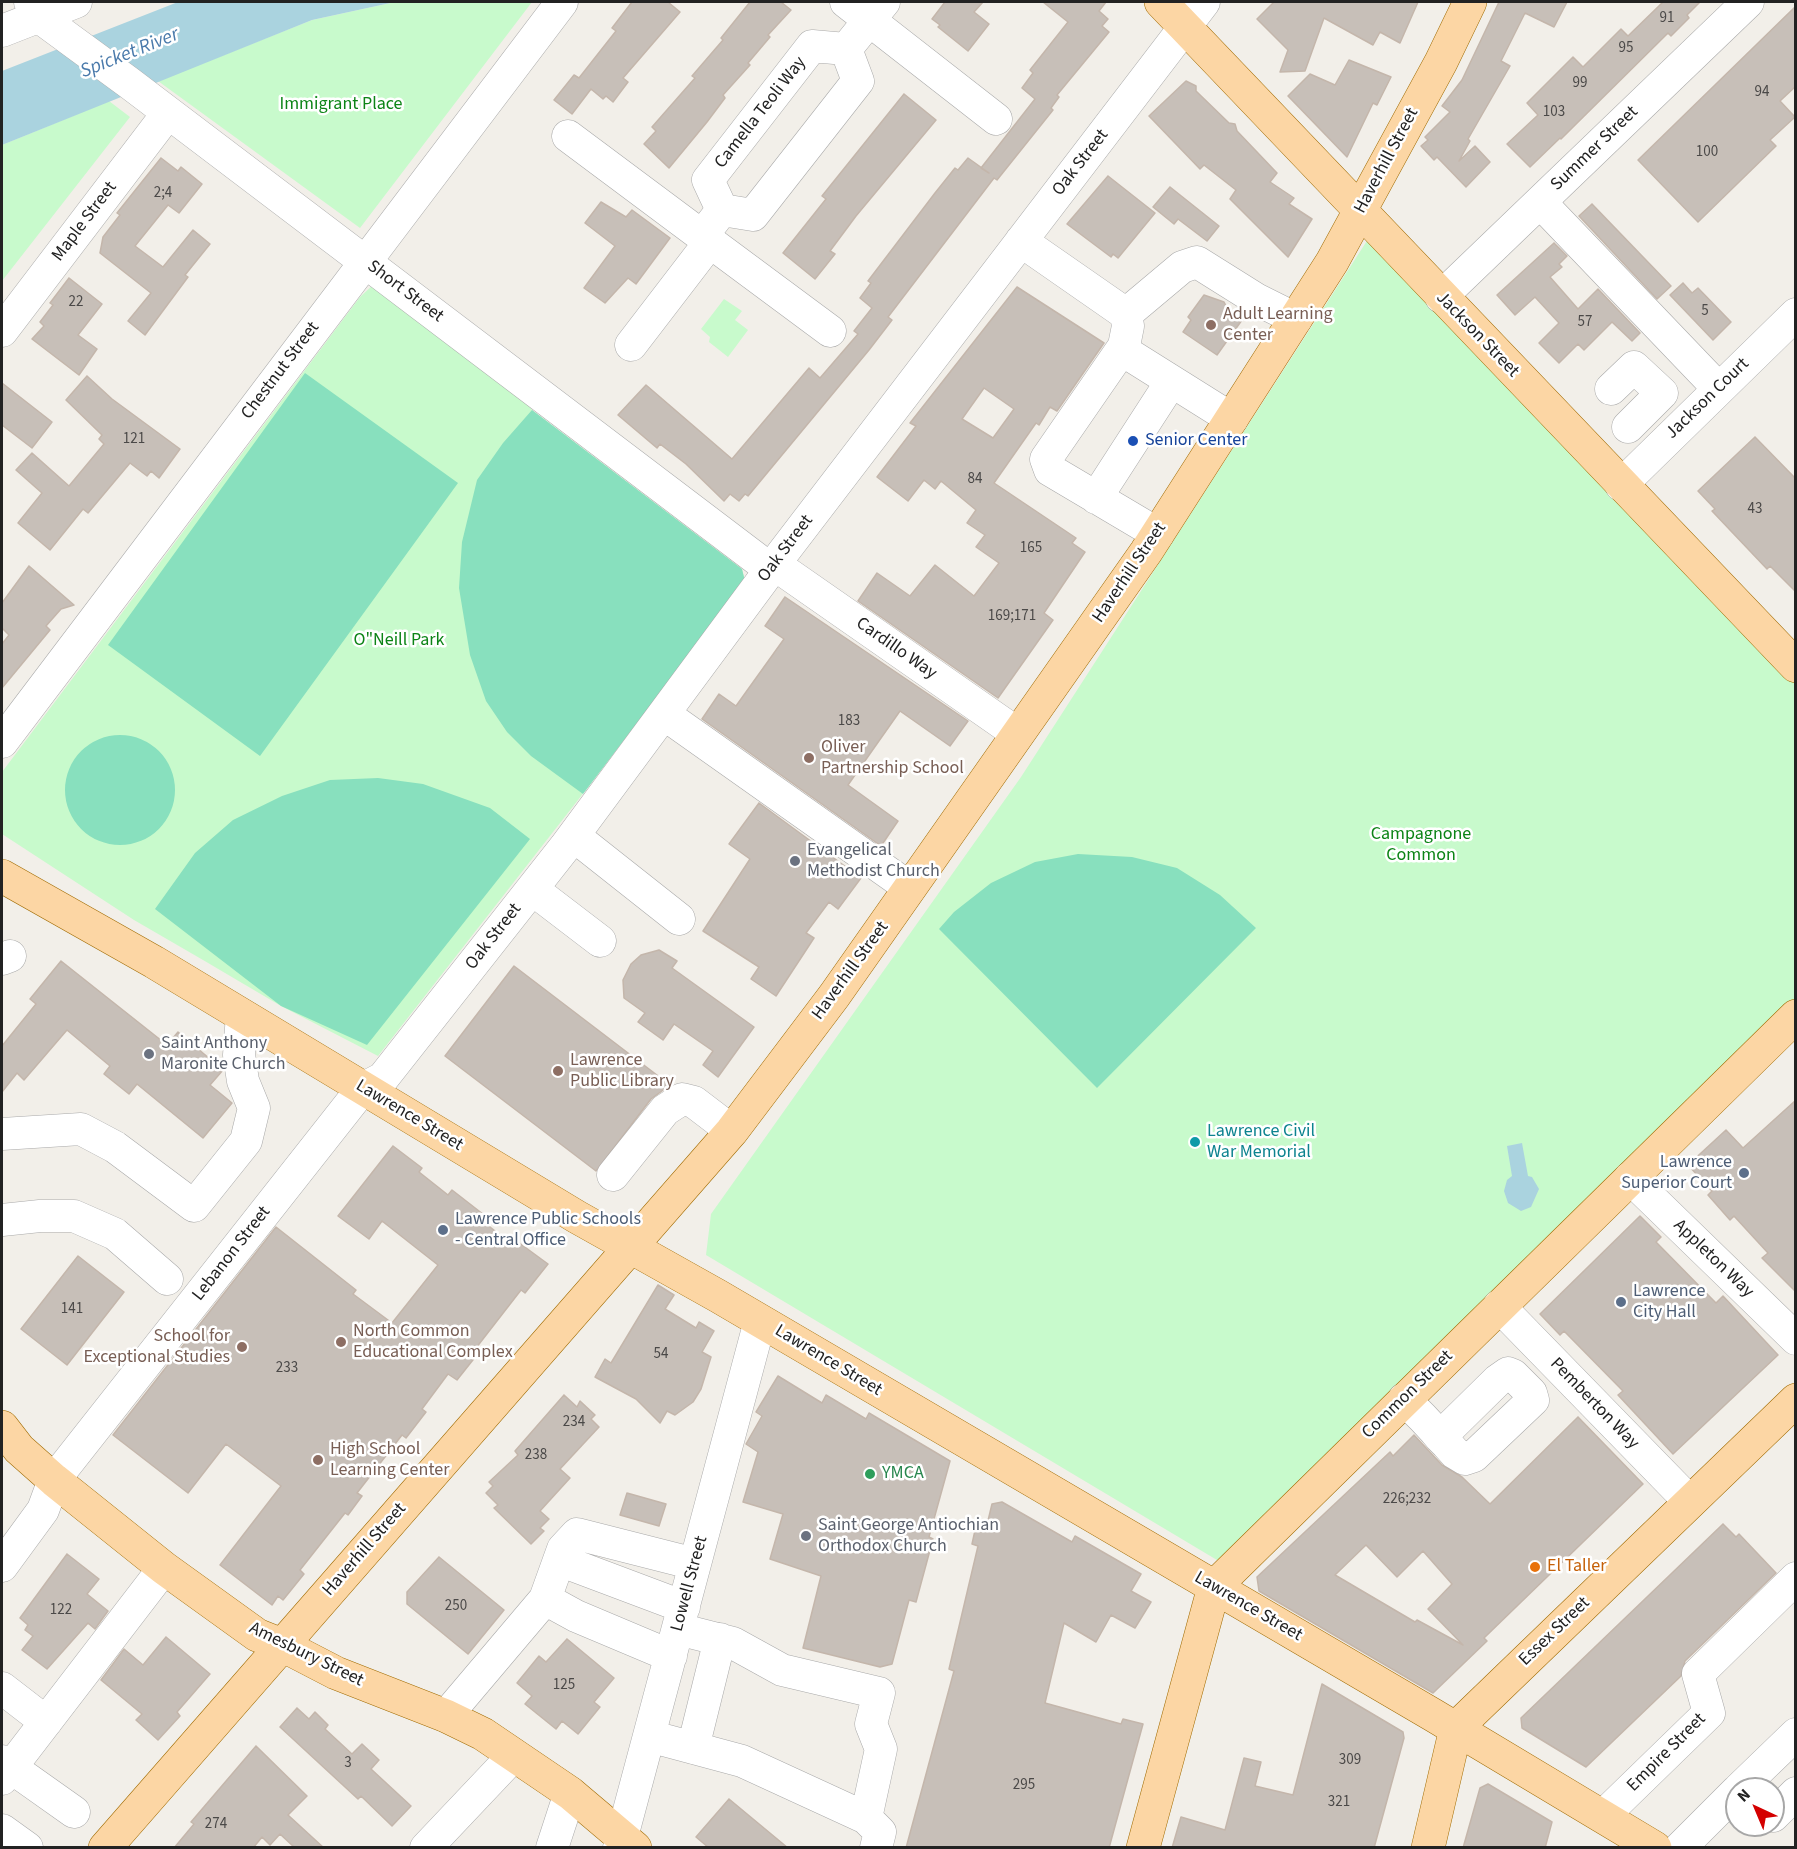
<!DOCTYPE html>
<html>
<head>
<meta charset="utf-8">
<style>
  body { margin:0 }
  #map { position:relative; width:1797px; height:1849px; overflow:hidden; background:#f2efe9; font-family:"Source Sans 3",sans-serif }
  canvas { display:block }
  .frame { position:absolute; inset:0; border:3px solid #222; pointer-events:none }
  .north { position:absolute; left:1725px; top:1777px; width:60px; height:60px; box-sizing:border-box; background:#fff; border:2px solid #a7a7a7; border-radius:50%; rotate:316deg; font-size:16px; font-weight:700; line-height:24px; text-align:center; color:#222 }
  .north::after { content:''; display:block; margin:auto; width:21px; height:27px; background:#d40000; clip-path:polygon(50% 0,100% 100%,50% 72%,0 100%) }
</style>
</head>
<body>
<div id="map">
<canvas width="1797" height="1849"></canvas>
<div class="frame"></div>
<div class="north">N</div>
</div>
<script>
const context = document.querySelector('canvas').getContext('2d');
context.lineJoin = 'round';
function fillPath(path, color) {
  context.fillStyle = color;
  context.fill(path, 'evenodd');
}
function poly(rows) {
  const path = new Path2D();
  for (const r of rows) {
    if (r.length === 3) {
      path.moveTo(r[0] + r[2], r[1]);
      path.arc(r[0], r[1], r[2], 0, 2 * Math.PI);
      continue;
    }
    path.moveTo(r[0], r[1]);
    for (let i = 2; i < r.length; i += 2) path.lineTo(r[i], r[i + 1]);
  }
  return path;
}
function strokePath(path, color, width, dash) {
  context.strokeStyle = color;
  context.lineWidth = width;
  context.lineCap = dash ? 'butt' : 'round';
  context.setLineDash(dash || []);
  context.stroke(path);
}
function write(font, color, halo, rows, align = 'center') {
  context.font = font + ' "Source Sans 3",sans-serif';
  context.lineWidth = 5;
  context.setLineDash([]);
  context.textBaseline = 'middle';
  context.strokeStyle = halo;
  context.fillStyle = color;
  for (const [text, x, y, turn = 0] of rows) {
    context.save();
    context.translate(x, y);
    context.rotate((+turn || 0) * Math.PI / 180);
    context.textAlign = isNaN(turn) ? turn : align;
    if (halo) context.strokeText(text, 0, 0);
    context.fillText(text, 0, 0);
    context.restore();
  }
}
const park = poly([
  [395,2,532,2,360,228,158,81,312,20],
  [109,101,130,117,2,281,2,145],
  [1372,233,1795,681,1795,1001,1222,1563,706,1255,711,1214,1021,777],
  [373,285,529,404,532,410,742,569,745,581,578,800,378,1056,281,1006,203,960,134,920,2,834,2,772,360,297],
  [724,299,742,311,735,320,748,330,728,357,709,342,710,337,701,329]
]);
const pitch = poly([
  [305,373,458,483,260,756,108,645],
  [532,410,742,569,745,581,583,794,531,756,507,732,486,701,470,655,459,588,462,542,477,480,503,443],
  [120,790,55],
  [378,778,423,784,490,808,530,839,367,1045,281,1006,155,909,195,853,233,820,282,796,330,780],
  [1078,854,1132,857,1177,868,1220,895,1256,928,1097,1088,939,929,954,912,991,883,1035,862]
]);
const water = poly([
  [178,2,395,2,312,20,2,145,2,71],
  [1522,1143,1528,1176,1532,1177,1539,1189,1531,1207,1521,1211,1508,1203,1504,1191,1507,1180,1512,1176,1507,1146]
]);
const building = poly([
  [632,2,668,2,680,12,623,78,628,82,613,102,606,96,603,99,591,89,572,114,554,100,574,75,579,78,616,31,612,28,632,2],
  [750,2,781,2,791,10,768,35,770,37,748,63,750,65,723,95,725,98,707,122,669,168,644,144,656,131,652,127,695,78,692,76,723,40,721,38,750,2],
  [945,2,983,2,974,12,989,24,968,51,938,27,940,25,932,19,945,2],
  [1043,2,1106,2,1099,11,1108,19,1102,26,1109,32,1057,95,1059,97,1051,108,1053,110,997,180,994,178,888,317,892,320,869,350,748,496,745,494,739,501,730,494,724,501,686,464,660,444,657,448,618,415,646,385,732,459,809,368,820,378,858,334,854,331,872,308,860,298,871,283,868,281,935,193,955,168,958,170,968,158,989,173,981,168,1035,99,1022,88,1033,73,1030,70,1068,22,1043,2],
  [1274,2,1418,2,1400,43,1380,32,1373,45,1324,18,1305,71,1280,72,1288,50,1257,19,1274,2],
  [1499,2,1567,2,1554,27,1525,13,1501,61,1510,66,1468,139,1470,141,1459,161,1475,146,1490,162,1466,187,1437,157,1434,160,1421,146,1428,140,1425,137,1450,112,1442,106,1462,80,1499,2],
  [1663,2,1700,2,1687,15,1689,18,1671,36,1668,33,1561,139,1560,138,1530,167,1507,144,1538,115,1527,103,1573,57,1583,67,1621,29,1628,36,1663,2],
  [1796,6,1796,86,1780,101,1795,117,1770,140,1776,146,1698,222,1638,160,1796,6],
  [1349,60,1391,77,1377,105,1373,103,1347,157,1288,96,1310,74,1335,85,1349,60],
  [1186,81,1196,86,1196,91,1229,123,1235,124,1237,131,1277,173,1270,182,1294,198,1289,204,1312,219,1288,257,1230,199,1236,190,1204,165,1200,169,1149,116,1186,81],
  [904,94,936,120,856,216,830,251,835,254,815,279,783,253,826,199,822,196,904,94],
  [161,158,178,171,181,167,202,184,179,213,168,205,135,246,163,267,193,230,210,244,185,275,188,277,145,335,128,321,151,293,100,253,103,237,120,215,117,213,161,158],
  [1108,176,1155,213,1118,258,1113,254,1111,257,1067,224,1108,176],
  [1170,187,1219,226,1207,241,1178,219,1174,224,1153,207,1170,187],
  [601,202,626,217,632,210,670,238,636,284,628,278,605,303,584,288,615,246,585,223,601,202],
  [1592,204,1671,286,1657,299,1579,216,1592,204],
  [1554,243,1567,256,1559,264,1562,267,1550,277,1578,309,1598,289,1640,333,1632,341,1612,322,1584,350,1578,344,1559,363,1539,343,1559,323,1535,297,1515,315,1497,295,1554,243],
  [69,278,102,304,78,335,97,349,79,375,32,339,44,326,40,322,53,305,50,303,69,278],
  [1683,283,1692,293,1698,288,1731,322,1713,340,1670,295,1683,283],
  [1017,287,1104,343,1057,411,1050,407,1039,425,1036,423,994,483,1076,538,1072,543,1085,552,1044,613,1053,620,998,698,858,601,877,573,910,596,935,565,974,596,999,563,976,547,985,535,967,523,976,510,941,481,935,489,924,480,908,501,877,477,916,426,910,423,1017,287],
  [984,388,1014,409,993,438,962,419,984,388],
  [1204,295,1224,302,1230,313,1242,320,1217,355,1183,332,1191,320,1188,317,1204,295],
  [87,376,112,399,180,449,159,478,151,471,147,476,130,463,88,513,83,509,50,550,18,523,42,493,16,470,32,453,69,486,104,444,99,439,102,435,66,400,87,376],
  [2,383,52,422,32,448,2,425,2,383],
  [1755,437,1796,479,1796,592,1770,566,1767,569,1712,511,1715,509,1698,491,1755,437],
  [29,566,74,605,61,609,46,626,50,630,2,688,2,644,9,635,2,628,2,603,29,566],
  [785,597,968,721,950,746,900,711,848,785,898,821,881,846,702,719,719,694,736,706,784,639,765,626,785,597],
  [759,803,861,878,838,909,829,902,806,933,814,938,776,996,751,979,759,967,703,931,750,859,729,844,759,803],
  [659,950,677,961,672,968,754,1027,718,1077,703,1065,713,1051,674,1024,663,1040,638,1022,645,1013,624,998,623,980,631,964,641,955,659,950],
  [61,961,167,1045,178,1032,223,1070,210,1085,232,1103,203,1138,137,1084,129,1094,104,1074,110,1066,67,1030,24,1080,17,1073,2,1092,2,1046,36,1004,30,999,61,961],
  [514,966,670,1085,651,1099,596,1171,445,1056,514,966],
  [1796,1100,1796,1292,1762,1258,1768,1253,1734,1216,1730,1220,1708,1195,1712,1191,1688,1165,1726,1130,1743,1148,1796,1100],
  [393,1146,422,1168,419,1172,448,1195,452,1190,488,1218,485,1223,514,1246,518,1242,548,1264,525,1293,521,1290,476,1348,480,1351,457,1380,448,1374,422,1409,426,1412,406,1438,402,1435,357,1493,362,1496,348,1515,345,1513,300,1570,304,1574,283,1600,278,1596,272,1605,220,1565,281,1486,226,1444,188,1493,113,1435,276,1227,356,1290,353,1294,392,1323,438,1265,382,1221,369,1239,338,1216,393,1146],
  [1640,1216,1661,1237,1656,1242,1716,1303,1723,1296,1778,1355,1673,1454,1618,1395,1623,1391,1564,1331,1560,1335,1540,1314,1640,1216],
  [78,1256,124,1292,67,1365,21,1329,78,1256],
  [658,1285,674,1295,665,1309,696,1328,699,1322,714,1331,702,1352,711,1357,701,1389,693,1402,675,1415,667,1411,660,1423,636,1399,595,1377,605,1359,611,1363,658,1285],
  [778,1376,822,1403,826,1395,866,1419,869,1413,950,1461,929,1537,933,1539,916,1602,909,1600,892,1664,880,1667,803,1648,821,1576,770,1559,783,1514,743,1502,758,1452,746,1444,762,1416,756,1412,778,1376],
  [564,1395,577,1407,580,1401,595,1415,591,1419,599,1427,560,1469,570,1478,540,1511,549,1519,540,1528,544,1531,531,1544,494,1508,498,1505,486,1493,493,1486,489,1482,518,1455,515,1451,564,1395],
  [1578,1417,1643,1484,1484,1638,1487,1641,1433,1693,1259,1591,1257,1577,1390,1452,1393,1456,1414,1435,1442,1465,1462,1477,1490,1504,1578,1417],
  [1366,1545,1397,1577,1423,1551,1452,1584,1428,1609,1463,1645,1417,1620,1415,1622,1335,1575,1366,1545],
  [627,1493,666,1504,659,1526,620,1515,627,1493],
  [1002,1502,1072,1542,1075,1536,1141,1574,1131,1591,1151,1602,1135,1628,1111,1615,1096,1642,1064,1623,1045,1703,1121,1724,1123,1719,1143,1724,1109,1848,906,1848,954,1671,949,1669,978,1546,972,1544,976,1526,986,1529,992,1504,1002,1502],
  [1723,1524,1736,1537,1739,1534,1776,1573,1685,1661,1681,1676,1586,1767,1522,1728,1521,1718,1723,1524],
  [67,1554,99,1579,87,1594,108,1611,95,1629,88,1623,47,1669,22,1650,33,1636,25,1630,28,1625,20,1618,67,1554],
  [439,1557,504,1610,468,1654,407,1604,407,1592,439,1557],
  [166,1637,210,1674,177,1712,180,1716,158,1740,136,1720,142,1714,101,1680,124,1649,143,1665,166,1637],
  [567,1639,614,1678,594,1702,600,1707,578,1734,562,1721,556,1729,525,1704,532,1696,517,1683,539,1656,546,1662,567,1639],
  [1322,1684,1403,1732,1404,1738,1374,1848,1172,1848,1181,1817,1225,1830,1244,1758,1261,1762,1255,1786,1293,1795,1322,1684],
  [297,1708,309,1719,315,1712,328,1725,325,1729,352,1754,362,1744,379,1760,371,1769,411,1806,392,1826,361,1796,358,1799,280,1727,297,1708],
  [256,1746,307,1796,288,1815,324,1848,295,1848,280,1834,270,1845,262,1837,253,1848,174,1848,194,1824,191,1822,256,1746],
  [1488,1784,1552,1822,1545,1848,1463,1848,1480,1788,1488,1784],
  [729,1799,788,1848,709,1848,696,1837,729,1799]
]);
const minor = poly([
  [30,2,38,16,128,82,770,569],
  [846,2,996,119],
  [2,31,76,2],
  [846,49,858,81,753,215,722,210,708,180,812,46,846,49,884,2],
  [568,136,702,236,722,210],
  [1540,202,1719,389],
  [702,236,830,331],
  [1021,241,1126,314,1128,326,1124,346,1046,459,1050,470,1158,534],
  [1441,297,1748,2],
  [1126,314,1182,267,1197,262,1256,299,1296,319],
  [2,331,168,113],
  [631,345,710,242],
  [1122,350,1232,419],
  [1611,389,1634,367,1662,393,1628,427],
  [1621,485,1796,314],
  [1096,498,1171,382],
  [774,564,1018,734],
  [664,714,910,888],
  [2,742,562,2],
  [574,836,679,919],
  [532,889,600,941],
  [2,959,10,956],
  [2,1134,81,1129,115,1147,194,1206,246,1141,254,1108,243,1081,239,1055,242,1015],
  [613,1175,665,1110,682,1099,694,1102,732,1131],
  [1630,1178,1796,1339],
  [2,1220,40,1216,74,1216,115,1234,167,1279],
  [1499,1306,1690,1502],
  [1404,1399,1423,1418,1435,1431,1440,1437,1447,1444,1455,1453,1465,1459,1474,1456,1533,1400,1531,1393,1513,1375,1508,1373,1498,1380,1440,1437],
  [559,1560,684,1607],
  [2,1566,43,1510,54,1480,362,1089,383,1078,565,847,782,554,1204,2],
  [545,1599,576,1616,671,1656],
  [2,1688,46,1722],
  [446,1716,545,1599,563,1549,577,1534,695,1564],
  [649,1736,742,1761,866,1818,881,1749,871,1724,879,1693,782,1670,733,1643,678,1629],
  [693,1748,720,1639],
  [2,1761,74,1812],
  [2,1779,164,1568],
  [1739,1789,1796,1734],
  [1603,1816,1709,1713,1698,1674,1796,1578],
  [1773,1816,1796,1793],
  [866,1818,880,1832,876,1848],
  [2,1830,27,1848],
  [426,1848,514,1755],
  [552,1848,570,1793],
  [619,1848,760,1321],
  [1680,1848,1737,1791]
]);
const major = poly([
  [1161,2,1796,666],
  [2,876,154,962,577,1217,718,1296,1433,1715,1655,1848],
  [2,1427,19,1449,54,1480,164,1568,257,1635,282,1645,336,1673,446,1716,483,1734,570,1793,635,1848],
  [105,1848,732,1131,834,996,1146,552,1332,262,1441,62,1470,2],
  [1143,1848,1214,1587,1796,1016],
  [1428,1848,1456,1728,1796,1400]
]);
const markers = [
  [1211,325,6,"#8d6e63"],
  [1133,441,6,"#1a4fb4"],
  [809,758,6,"#8d6e63"],
  [795,861,6,"#6b7280"],
  [149,1054,6,"#6b7280"],
  [558,1071,6,"#8d6e63"],
  [1195,1142,6,"#0f9aa8"],
  [1744,1173,6,"#5c6f8a"],
  [443,1230,6,"#5c6f8a"],
  [1621,1302,6,"#5c6f8a"],
  [341,1342,6,"#8d6e63"],
  [242,1347,6,"#8d6e63"],
  [318,1460,6,"#8d6e63"],
  [870,1474,6,"#2e9e5b"],
  [806,1536,6,"#6b7280"],
  [1535,1567,6,"#e8710a"]
];
const numberNames = [
  ["91",1667,19],
  ["95",1626,49],
  ["99",1580,84],
  ["94",1762,93],
  ["103",1554,113],
  ["100",1707,153],
  ["2;4",163,194],
  ["22",76,303],
  ["5",1705,312],
  ["57",1585,323],
  ["121",134,440],
  ["84",975,480],
  ["43",1755,510],
  ["165",1031,549],
  ["169;171",1012,617],
  ["183",849,722],
  ["141",72,1310],
  ["54",661,1355],
  ["233",287,1369],
  ["234",574,1423],
  ["238",536,1456],
  ["226;232",1407,1500],
  ["250",456,1607],
  ["122",61,1611],
  ["125",564,1686],
  ["309",1350,1761],
  ["3",348,1764],
  ["295",1024,1786],
  ["321",1339,1803],
  ["274",216,1825]
];
const parkNames = [
  ["Immigrant Place",341,105],
  ["O\"Neill Park",399,641],
  ["Campagnone",1421,835],
  ["Common",1421,856]
];
const streetNames = [
  ["Camella Teoli Way",761,113,-52],
  ["Summer Street",1595,149,-44],
  ["Haverhill Street",1387,161,-62],
  ["Oak Street",1081,163,-52],
  ["Maple Street",85,222,-53],
  ["Short Street",405,292,37],
  ["Jackson Street",1477,335,46],
  ["Chestnut Street",281,371,-53],
  ["Jackson Court",1708,399,-44],
  ["Oak Street",786,549,-53],
  ["Haverhill Street",1130,573,-56],
  ["Cardillo Way",896,649,35],
  ["Oak Street",494,937,-52],
  ["Haverhill Street",851,971,-54],
  ["Lawrence Street",409,1116,31],
  ["Lebanon Street",232,1254,-52],
  ["Appleton Way",1713,1259,44],
  ["Lawrence Street",828,1361,31],
  ["Common Street",1408,1395,-44],
  ["Pemberton Way",1594,1404,46],
  ["Haverhill Street",365,1550,-49],
  ["Lowell Street",690,1584,-75],
  ["Lawrence Street",1248,1607,30],
  ["Essex Street",1555,1632,-44],
  ["Amesbury Street",306,1655,26],
  ["Empire Street",1667,1753,-45]
];
const educationNames = [
  ["Adult Learning",1223,315],
  ["Center",1223,336],
  ["Oliver",821,748],
  ["Partnership School",821,769],
  ["Lawrence",570,1061],
  ["Public Library",570,1082],
  ["North Common",353,1332],
  ["Educational Complex",353,1353],
  ["School for",230,1337,"right"],
  ["Exceptional Studies",230,1358,"right"],
  ["High School",330,1450],
  ["Learning Center",330,1471]
];
const transitNames = [
  ["Senior Center",1145,441]
];
const worshipNames = [
  ["Evangelical",807,851],
  ["Methodist Church",807,872],
  ["Saint Anthony",161,1044],
  ["Maronite Church",161,1065],
  ["Saint George Antiochian",818,1526],
  ["Orthodox Church",818,1547]
];
const cultureNames = [
  ["Lawrence Civil",1207,1132],
  ["War Memorial",1207,1153]
];
const serviceNames = [
  ["Lawrence",1732,1163,"right"],
  ["Superior Court",1732,1184,"right"],
  ["Lawrence Public Schools",455,1220],
  ["- Central Office",455,1241],
  ["Lawrence",1633,1292],
  ["City Hall",1633,1313]
];
const leisureNames = [
  ["YMCA",882,1474]
];
const foodNames = [
  ["El Taller",1547,1567]
];
const waterNames = [
  ["Spicket River",130,54,-22]
];
fillPath(park, '#c8facc');
fillPath(pitch, '#88e0be');
fillPath(water, '#aad3df');
fillPath(building, '#c7bfb8');
strokePath(building, '#c4b6ab', 1.5);
strokePath(minor, '#a9a9a9', 33);
strokePath(major, '#a06b00', 34);
strokePath(minor, '#fff', 32);
strokePath(major, '#fcd6a4', 33);
for (const [x, y, r, color] of markers) {
  const dot = new Path2D();
  dot.arc(x, y, r, 0, 2 * Math.PI);
  context.fillStyle = color;
  context.fill(dot);
  strokePath(dot, '#fff', 2);
}
write('15px', '#4b4948', null, numberNames);
write('18px', '#0c8416', '#fff', parkNames);
write('18px', '#222', '#fff', streetNames);
write('18px', '#785e54', '#fff', educationNames, 'left');
write('18px', '#164399', '#fff', transitNames, 'left');
write('18px', '#5b616d', '#fff', worshipNames, 'left');
write('18px', '#0d838f', '#fff', cultureNames, 'left');
write('18px', '#4e5e75', '#fff', serviceNames, 'left');
write('18px', '#27864d', '#fff', leisureNames, 'left');
write('18px', '#c56008', '#fff', foodNames, 'left');
write('italic 20px', '#4a7aab', '#fff', waterNames);
</script>
</body>
</html>
